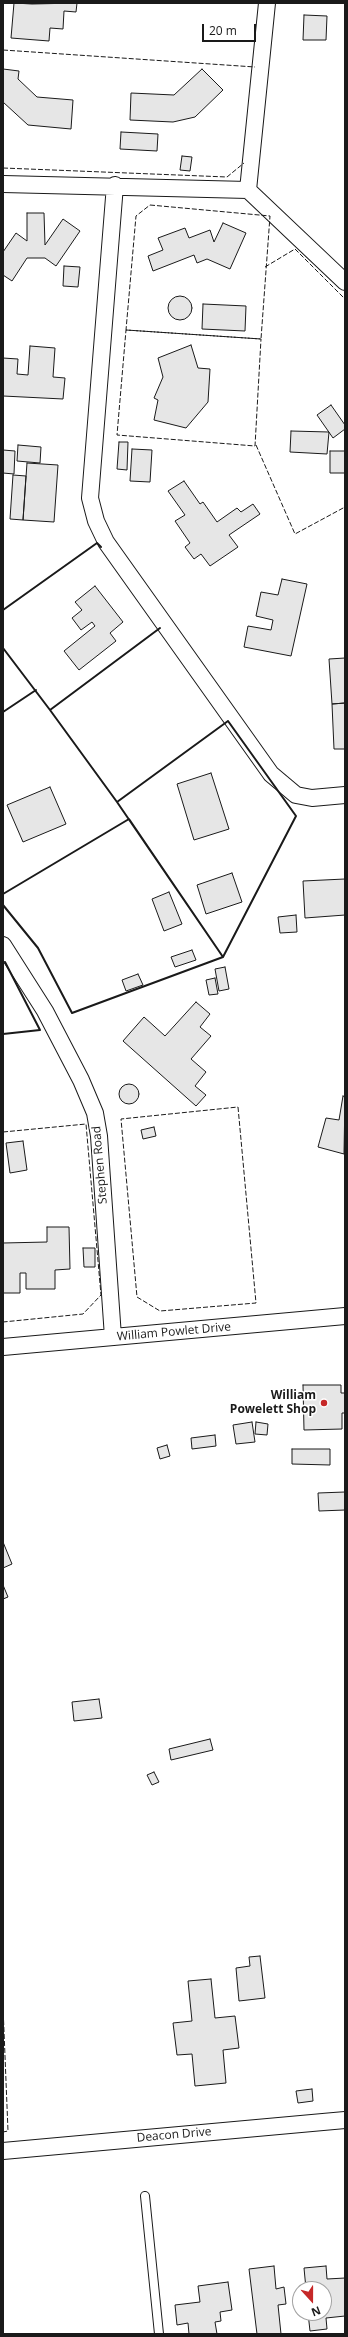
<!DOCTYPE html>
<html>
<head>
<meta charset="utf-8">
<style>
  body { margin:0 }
  #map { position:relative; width:348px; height:2337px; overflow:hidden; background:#fff; font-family:"Open Sans",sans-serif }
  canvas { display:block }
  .frame { position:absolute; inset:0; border:4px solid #1a1a1a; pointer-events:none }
  .north { position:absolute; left:292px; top:2281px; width:40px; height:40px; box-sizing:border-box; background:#fff; border:1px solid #a3a3a3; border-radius:50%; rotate:159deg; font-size:11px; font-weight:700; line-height:16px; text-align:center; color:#1a1a1a }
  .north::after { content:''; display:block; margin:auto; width:14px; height:18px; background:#c62828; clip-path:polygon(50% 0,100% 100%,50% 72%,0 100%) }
  .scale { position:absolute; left:202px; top:24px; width:54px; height:18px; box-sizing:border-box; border:2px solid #1a1a1a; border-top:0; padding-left:5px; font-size:12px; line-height:14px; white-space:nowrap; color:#1a1a1a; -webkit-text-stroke:3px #fff; paint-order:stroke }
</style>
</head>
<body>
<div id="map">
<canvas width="348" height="2337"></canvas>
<div class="frame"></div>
<div class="north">N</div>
<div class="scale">20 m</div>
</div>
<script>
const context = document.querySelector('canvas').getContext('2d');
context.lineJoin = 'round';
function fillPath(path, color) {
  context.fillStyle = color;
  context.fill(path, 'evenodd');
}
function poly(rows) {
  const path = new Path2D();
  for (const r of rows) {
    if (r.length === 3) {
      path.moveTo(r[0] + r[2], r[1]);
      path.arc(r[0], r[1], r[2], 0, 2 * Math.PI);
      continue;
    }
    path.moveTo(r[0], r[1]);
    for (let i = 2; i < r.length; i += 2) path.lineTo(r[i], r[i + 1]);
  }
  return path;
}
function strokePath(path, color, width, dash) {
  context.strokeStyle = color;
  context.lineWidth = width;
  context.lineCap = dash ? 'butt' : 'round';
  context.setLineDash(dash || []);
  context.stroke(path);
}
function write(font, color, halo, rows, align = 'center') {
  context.font = font + ' "Open Sans",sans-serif';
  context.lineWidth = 3;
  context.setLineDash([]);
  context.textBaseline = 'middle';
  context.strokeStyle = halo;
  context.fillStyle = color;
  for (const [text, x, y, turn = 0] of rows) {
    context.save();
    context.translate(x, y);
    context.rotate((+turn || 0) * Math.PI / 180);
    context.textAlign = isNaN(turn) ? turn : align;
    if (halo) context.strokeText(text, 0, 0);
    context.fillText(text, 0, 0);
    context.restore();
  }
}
const building = poly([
  [14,3,32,4,77,3,76,12,64,11,63,29,50,28,49,41,11,38,14,3],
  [304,15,327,16,326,40,303,40,304,15],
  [3,69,19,71,18,79,37,97,73,100,71,129,28,125,3,102,3,69],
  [202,69,223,90,195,117,173,122,130,120,131,93,174,95,202,69],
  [121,132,158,134,157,151,120,149,121,132],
  [182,156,192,157,190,171,180,170,182,156],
  [27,213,44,213,45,245,63,219,80,231,56,266,45,258,27,258,12,281,3,275,3,252,16,233,27,241,27,213],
  [223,223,246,233,230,269,207,259,197,263,194,255,153,271,148,256,163,250,158,238,185,228,189,238,210,230,214,242,223,223],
  [64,266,80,267,78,287,63,286,64,266],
  [180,308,12],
  [203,304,246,306,245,331,202,329,203,304],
  [191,345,198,368,210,369,208,402,186,428,154,420,158,400,154,398,163,377,158,358,191,345],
  [30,346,55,348,53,377,65,378,63,399,3,396,3,358,18,359,17,374,28,375,30,346],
  [331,405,345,425,345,429,333,438,317,415,331,405],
  [291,431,329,432,327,454,290,452,291,431],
  [119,442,128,442,127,470,117,469,119,442],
  [18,445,41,447,40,463,17,461,18,445],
  [132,449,152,450,150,482,130,481,132,449],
  [3,450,15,451,14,474,3,473,3,450],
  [330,451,345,451,345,473,330,473,330,451],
  [27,463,58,465,54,522,23,520,27,463],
  [13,475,26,476,23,520,10,519,13,475],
  [184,481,200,504,203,502,217,522,237,508,241,512,253,504,260,514,229,535,238,547,210,566,201,554,194,559,185,547,190,543,175,521,185,515,168,491,184,481],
  [282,579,307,584,291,656,244,647,248,626,271,630,273,620,256,616,261,592,278,595,282,579],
  [95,586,123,622,110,633,116,641,79,670,64,651,95,626,92,622,81,630,72,618,82,610,75,602,95,586],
  [345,658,345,703,332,704,329,659,345,658],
  [345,703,345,749,334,749,332,704,345,703],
  [211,773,229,829,194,840,177,784,211,773],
  [50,787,66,824,23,842,7,805,50,787],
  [232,873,242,902,206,914,197,885,232,873],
  [345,879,345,915,305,918,303,881,345,879],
  [169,892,182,924,164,931,152,899,169,892],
  [296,915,297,932,280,933,278,917,296,915],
  [192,950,196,960,175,967,171,957,192,950],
  [225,967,229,989,219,991,215,969,225,967],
  [138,974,143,985,126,991,122,980,138,974],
  [215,978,218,994,209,995,206,980,215,978],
  [196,1002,210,1014,200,1027,211,1036,191,1059,206,1072,195,1086,206,1095,196,1106,123,1041,144,1017,165,1036,196,1002],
  [129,1094,10],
  [343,1096,345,1097,344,1154,318,1147,326,1118,339,1120,343,1096],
  [154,1127,156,1136,143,1139,141,1130,154,1127],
  [23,1141,27,1170,10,1173,6,1143,23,1141],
  [47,1227,69,1227,70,1269,55,1270,55,1289,26,1289,26,1273,20,1273,20,1293,3,1293,3,1243,47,1242,47,1227],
  [83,1248,95,1248,95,1267,84,1267,83,1248],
  [303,1385,341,1385,341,1393,345,1393,345,1413,342,1413,342,1429,304,1430,303,1385],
  [252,1422,255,1442,236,1444,233,1425,252,1422],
  [256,1422,268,1424,267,1435,255,1434,256,1422],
  [215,1435,216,1446,192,1449,191,1438,215,1435],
  [167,1445,170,1456,160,1459,157,1448,167,1445],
  [292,1449,330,1449,330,1465,292,1464,292,1449],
  [345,1492,345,1510,319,1511,318,1493,345,1492],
  [3,1542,12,1564,3,1568,3,1542],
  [3,1585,8,1597,3,1599,3,1585],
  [99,1699,102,1718,74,1721,72,1702,99,1699],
  [210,1739,213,1750,171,1760,169,1749,210,1739],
  [154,1772,159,1782,152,1785,147,1775,154,1772],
  [260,1956,265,1998,239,2001,236,1968,250,1966,249,1957,260,1956],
  [211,1979,215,2018,235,2016,239,2048,223,2050,226,2083,195,2086,192,2054,177,2055,173,2023,192,2021,188,1981,211,1979],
  [312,2089,313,2101,298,2103,296,2091,312,2089],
  [274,2266,276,2289,284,2287,286,2304,278,2305,281,2334,257,2334,249,2269,274,2266],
  [326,2266,327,2279,345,2278,345,2316,326,2318,327,2329,310,2331,308,2313,324,2313,324,2289,306,2289,304,2268,326,2266],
  [228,2282,232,2310,220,2312,221,2321,215,2322,217,2334,189,2334,188,2323,177,2325,175,2305,200,2302,198,2286,228,2282]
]);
const service = poly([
  [145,2196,159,2334]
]);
const minor = poly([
  [3,184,248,190,267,3],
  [115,185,90,498,96,521,106,542,271,774,296,795,312,798,345,795],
  [248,190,345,282],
  [3,945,45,1011,81,1080,95,1113,99,1136,113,1337],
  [3,1347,345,1316],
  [3,2151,345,2120]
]);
const fence = poly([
  [3,50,255,67],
  [3,168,227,177,244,163],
  [150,205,270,216,261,339,126,330,136,216,150,205],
  [265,267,295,249,345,299],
  [126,330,261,339,255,446,117,435,126,330],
  [256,445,295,534,345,507],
  [238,1107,256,1303,160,1311,137,1297,121,1119,238,1107],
  [3,1132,86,1124,101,1295,83,1314,3,1322],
  [3,2006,8,2131,3,2132]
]);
const wall = poly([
  [3,610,97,543,101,547],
  [3,648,50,710,160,628],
  [50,710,117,802],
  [3,712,36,690],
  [228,721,296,816,223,957,117,802,228,721],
  [3,894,129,819,223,957,72,1013,38,948,3,905],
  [3,1034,40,1030,5,962]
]);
const markers = [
  [324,1403,4,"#c62828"]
];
const streetNames = [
  ["Stephen Road",100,1165,-95],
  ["William Powlet Drive",174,1332,-5],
  ["Deacon Drive",174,2135,-5]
];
const poiNames = [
  ["William",316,1396],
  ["Powelett Shop",316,1410]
];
fillPath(building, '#e6e6e6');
strokePath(building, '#1a1a1a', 1);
strokePath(service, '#1a1a1a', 10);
strokePath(minor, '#1a1a1a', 18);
strokePath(service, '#fff', 8);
strokePath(minor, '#fff', 16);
strokePath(fence, '#1a1a1a', 1, [5, 2]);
strokePath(wall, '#1a1a1a', 2);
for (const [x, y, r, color] of markers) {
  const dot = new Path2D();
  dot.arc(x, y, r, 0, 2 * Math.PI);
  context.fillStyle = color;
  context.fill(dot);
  strokePath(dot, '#fff', 1.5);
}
write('12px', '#1a1a1a', '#fff', streetNames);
write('bold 12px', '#1a1a1a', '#fff', poiNames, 'right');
</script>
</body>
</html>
